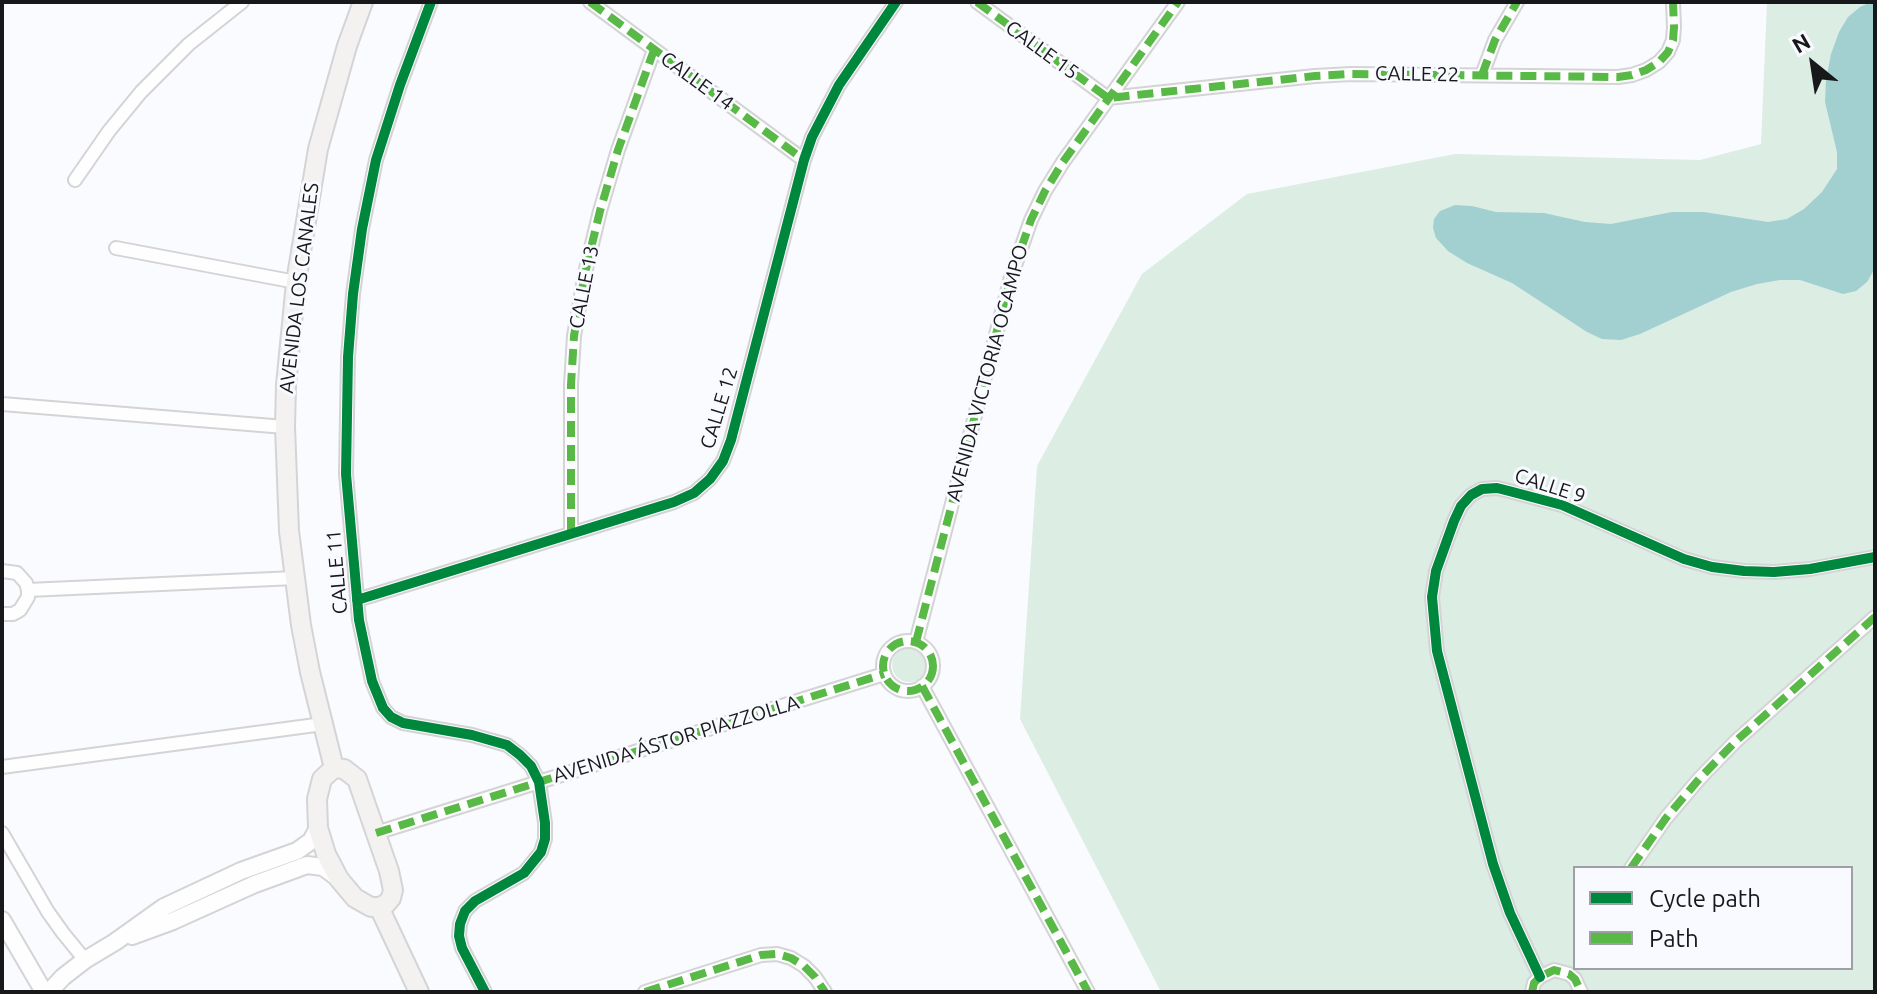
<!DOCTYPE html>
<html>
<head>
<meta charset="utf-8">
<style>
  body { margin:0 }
  #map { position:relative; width:1877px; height:994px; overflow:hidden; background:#fafbfe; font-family:Ubuntu,sans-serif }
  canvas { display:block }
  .frame { position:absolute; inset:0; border:4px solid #17181a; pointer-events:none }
  .legend { position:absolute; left:1573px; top:866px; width:280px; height:104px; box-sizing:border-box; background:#f9faff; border:2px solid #9fa0a3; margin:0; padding:10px 14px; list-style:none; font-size:24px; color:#17181a }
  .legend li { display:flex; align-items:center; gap:16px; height:40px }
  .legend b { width:40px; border:2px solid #9fa0a3 }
  .north { position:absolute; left:1773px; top:24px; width:80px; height:80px; -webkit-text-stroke:6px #f9faff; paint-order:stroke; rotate:330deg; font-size:22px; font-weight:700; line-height:32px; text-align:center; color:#17181a }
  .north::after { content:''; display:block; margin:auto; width:28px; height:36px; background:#17181a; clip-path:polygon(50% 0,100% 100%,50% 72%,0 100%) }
</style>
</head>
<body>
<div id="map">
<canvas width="1877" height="994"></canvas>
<div class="frame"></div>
<ul class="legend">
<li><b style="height:10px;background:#00873e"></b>Cycle path</li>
<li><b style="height:10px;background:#58b947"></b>Path</li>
</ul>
<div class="north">N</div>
</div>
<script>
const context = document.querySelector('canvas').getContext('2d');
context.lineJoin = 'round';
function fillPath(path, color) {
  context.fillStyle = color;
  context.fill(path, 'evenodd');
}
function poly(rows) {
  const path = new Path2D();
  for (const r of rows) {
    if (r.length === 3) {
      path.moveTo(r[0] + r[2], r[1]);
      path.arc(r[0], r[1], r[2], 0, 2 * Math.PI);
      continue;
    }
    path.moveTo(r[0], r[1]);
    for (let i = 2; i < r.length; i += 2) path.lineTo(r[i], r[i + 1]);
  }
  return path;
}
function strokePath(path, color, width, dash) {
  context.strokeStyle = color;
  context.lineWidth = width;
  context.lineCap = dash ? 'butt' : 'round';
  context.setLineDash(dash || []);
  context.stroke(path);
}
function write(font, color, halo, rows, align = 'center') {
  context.font = font + ' Ubuntu,sans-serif';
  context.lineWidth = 6;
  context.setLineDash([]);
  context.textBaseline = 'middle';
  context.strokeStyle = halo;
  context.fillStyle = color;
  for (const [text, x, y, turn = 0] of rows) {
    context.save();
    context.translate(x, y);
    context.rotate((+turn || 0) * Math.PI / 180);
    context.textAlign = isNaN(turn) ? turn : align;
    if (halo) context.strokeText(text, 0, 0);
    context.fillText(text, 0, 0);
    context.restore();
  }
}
const green = poly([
  [1767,2,1875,2,1875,992,1161,992,1020,719,1037,466,1142,274,1247,194,1455,154,1700,160,1761,144],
  [1575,868,1851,868,1851,968,1575,968],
  [909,665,17]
]);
const water = poly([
  [1871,2,1875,2,1875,268,1867,282,1856,291,1843,294,1800,280,1780,280,1757,284,1731,292,1640,334,1621,340,1602,339,1587,332,1512,283,1467,263,1448,251,1436,238,1433,228,1434,219,1440,211,1455,205,1472,206,1496,212,1544,213,1585,222,1611,224,1672,212,1704,212,1768,222,1787,219,1804,209,1822,192,1837,169,1837,152,1825,102,1826,80,1831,54,1839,32,1848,17,1860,7]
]);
const minor = poly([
  [431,2,400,85,376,160,362,229,353,294,348,357,346,474,359,620,372,681,383,708,391,717,403,723,472,735,507,745,520,755,531,766,539,782,545,823,545,839,541,852,524,873,475,901,465,911,460,924,459,936,462,948,485,992],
  [590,2,804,160],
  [977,2,1108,98,1315,76,1351,74,1618,77,1632,75,1646,70,1659,62,1668,52,1673,40,1674,27,1673,2],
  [1482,75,1495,40,1517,2],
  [75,180,109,131,141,92,189,44,242,2],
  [116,248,296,282],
  [2,404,285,427],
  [571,533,571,385,574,336,585,273,600,211,618,150,654,50],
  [2,571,17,573,26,583,28,590,28,597,20,610,13,614,2,614],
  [28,590,295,578],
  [357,600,674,502,694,493,710,479,723,461,731,440,804,160,812,137,839,85,896,2],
  [908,666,25],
  [916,642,1011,277,1031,220,1045,191,1063,162,1178,2],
  [922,686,1088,992],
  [2,767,323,724],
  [2,833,48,912,63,933,85,960],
  [376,833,884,674],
  [1631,868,1666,818,1700,778,1736,741,1875,617],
  [1540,977,1510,913,1493,864,1437,651,1432,597,1436,571,1454,521,1461,506,1471,495,1482,489,1497,488,1509,491,1562,505,1684,559,1712,567,1744,571,1774,572,1810,569,1875,557],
  [645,992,761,955,777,954,791,958,804,966,815,977,825,992],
  [1532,992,1534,983,1540,977,1554,970,1569,974,1575,979,1581,992]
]);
const tertiary = poly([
  [2,920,44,992],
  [132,936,173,921,255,884,307,865,323,867,338,878],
  [49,992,63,977,85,960,115,942,164,907,241,871,297,851,311,841,318,828]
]);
const secondary = poly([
  [334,768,310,672,301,625,289,531,285,427,286,385,296,282,318,149,347,46,363,2],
  [334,768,344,769,357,779,389,871,393,890,391,898,386,904,379,907,371,907,355,898,339,879,326,854,318,828,317,799,322,779,334,768],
  [379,907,419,992]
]);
const quiet = poly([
  [590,2,804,160],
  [977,2,1108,98,1315,76,1351,74,1618,77,1632,75,1646,70,1659,62,1668,52,1673,40,1674,27,1673,2],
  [1482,75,1495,40,1517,2],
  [571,533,571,385,574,336,585,273,600,211,618,150,654,50],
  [908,666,25],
  [916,642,1011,277,1031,220,1045,191,1063,162,1178,2],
  [922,686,1088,992],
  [376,833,884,674],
  [1631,868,1666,818,1700,778,1736,741,1875,617],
  [645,992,761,955,777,954,791,958,804,966,815,977,825,992],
  [1532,992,1534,983,1540,977,1554,970,1569,974,1575,979,1581,992]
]);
const cycleway = poly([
  [431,2,400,85,376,160,362,229,353,294,348,357,346,474,359,620,372,681,383,708,391,717,403,723,472,735,507,745,520,755,531,766,539,782,545,823,545,839,541,852,524,873,475,901,465,911,460,924,459,936,462,948,485,992],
  [357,600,674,502,694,493,710,479,723,461,731,440,804,160,812,137,839,85,896,2],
  [1540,977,1510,913,1493,864,1437,651,1432,597,1436,571,1454,521,1461,506,1471,495,1482,489,1497,488,1509,491,1562,505,1684,559,1712,567,1744,571,1774,572,1810,569,1875,557]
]);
const streetNames = [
  ["CALLE 15",1042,50,36],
  ["CALLE 22",1417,74,1],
  ["CALLE 14",697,81,36],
  ["CALLE 13",584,287,-79],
  ["AVENIDA LOS CANALES",299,288,-83],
  ["AVENIDA VICTORIA OCAMPO",987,373,-75],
  ["CALLE 12",719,408,-73],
  ["CALLE 9",1550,486,18],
  ["CALLE 11",337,572,-95],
  ["AVENIDA ÁSTOR PIAZZOLLA",676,739,-17]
];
fillPath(green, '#dcede4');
fillPath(water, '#a2d0d1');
strokePath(minor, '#d4d4d7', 16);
strokePath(tertiary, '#d4d4d7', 20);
strokePath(secondary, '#d4d4d7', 22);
strokePath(minor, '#fefeff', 12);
strokePath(tertiary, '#fefeff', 16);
strokePath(secondary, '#f4f2f0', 18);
strokePath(quiet, '#58b947', 8, [16, 8]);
strokePath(cycleway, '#00873e', 10);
write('20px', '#17181a', '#f9faff', streetNames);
</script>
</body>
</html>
